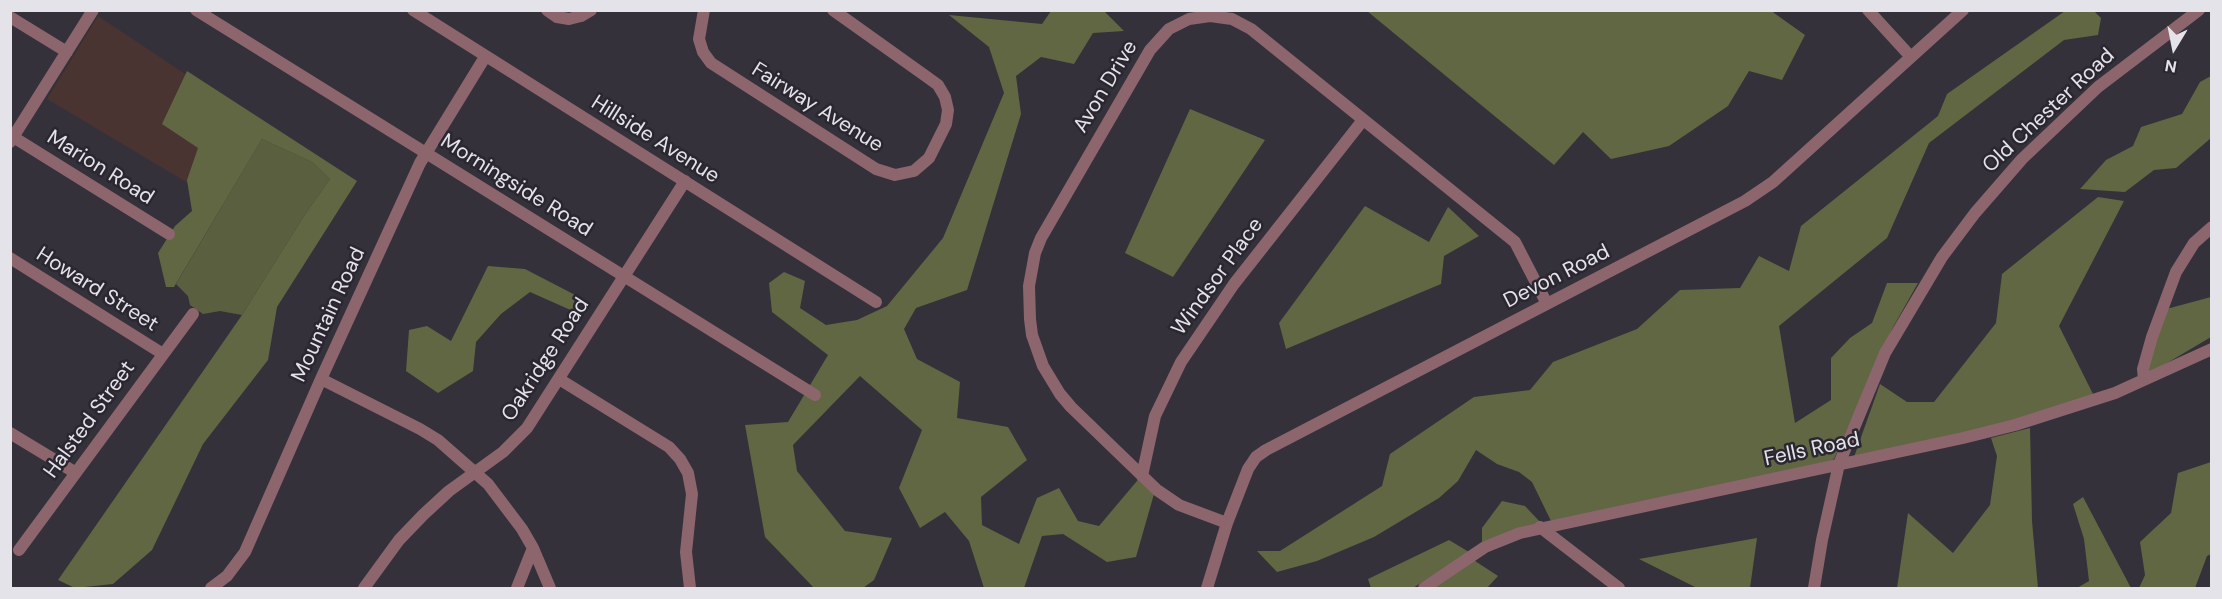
<!DOCTYPE html>
<html>
<head>
<meta charset="utf-8">
<style>
  body { margin:0 }
  #map { position:relative; width:2222px; height:599px; overflow:hidden; background:#34313a; font-family:"DM Sans",sans-serif }
  canvas { display:block }
  .frame { position:absolute; inset:0; border:12px solid #e5e3ea; pointer-events:none }
  .north { position:absolute; left:2144px; top:18px; width:60px; height:60px; -webkit-text-stroke:4px #2a2730; paint-order:stroke; rotate:190deg; font-size:16px; font-weight:700; line-height:24px; text-align:center; color:#e5e3ea }
  .north::after { content:''; display:block; margin:auto; width:21px; height:27px; background:#e5e3ea; clip-path:polygon(50% 0,100% 100%,50% 72%,0 100%) }
</style>
</head>
<body>
<div id="map">
<canvas width="2222" height="599"></canvas>
<div class="frame"></div>
<div class="north">N</div>
</div>
<script>
const context = document.querySelector('canvas').getContext('2d');
context.lineJoin = 'round';
function fillPath(path, color) {
  context.fillStyle = color;
  context.fill(path, 'evenodd');
}
function poly(rows) {
  const path = new Path2D();
  for (const r of rows) {
    path.moveTo(r[0], r[1]);
    for (let i = 2; i < r.length; i += 2) path.lineTo(r[i], r[i + 1]);
  }
  return path;
}
function strokePath(path, color, width, dash) {
  context.strokeStyle = color;
  context.lineWidth = width;
  context.lineCap = dash ? 'butt' : 'round';
  context.setLineDash(dash || []);
  context.stroke(path);
}
function write(font, color, halo, rows, align = 'center') {
  context.font = font + ' "DM Sans",sans-serif';
  context.lineWidth = 5;
  context.setLineDash([]);
  context.textBaseline = 'middle';
  context.strokeStyle = halo;
  context.fillStyle = color;
  for (const [text, x, y, turn = 0] of rows) {
    context.save();
    context.translate(x, y);
    context.rotate((+turn || 0) * Math.PI / 180);
    context.textAlign = isNaN(turn) ? turn : align;
    if (halo) context.strokeText(text, 0, 0);
    context.fillText(text, 0, 0);
    context.restore();
  }
}
const education = poly([
  [98,16,334,173,242,315,220,311,203,314,190,305,188,296,176,284,223,204,47,99]
]);
const green = poly([
  [262,139,312,162,330,179,304,216,242,315,220,311,203,314,190,305,188,296,176,284]
]);
const forest = poly([
  [1051,11,1104,11,1124,31,1093,33,1074,64,1041,57,1016,76,1021,114,967,290,916,308,904,329,917,359,960,382,957,418,1008,427,1027,460,981,497,982,525,1019,544,1037,498,1059,488,1078,521,1099,526,1142,475,1156,487,1136,557,1107,562,1063,534,1042,536,1024,588,984,588,969,541,945,512,920,528,899,488,922,430,860,376,793,445,797,471,845,531,892,538,874,580,863,588,814,588,765,537,745,425,788,422,828,355,772,312,769,283,784,272,805,281,800,308,826,325,857,320,887,306,943,238,1004,93,989,47,949,15,1042,24],
  [1367,11,1773,11,1774,13,1805,35,1782,80,1749,71,1728,106,1669,146,1611,159,1583,132,1554,165],
  [2065,11,2094,11,2101,18,2098,35,2064,40,1929,143,1887,238,1779,326,1795,423,1831,400,1831,358,1850,338,1872,323,1887,283,1918,283,1892,329,1834,459,1823,466,1552,523,1532,482,1519,472,1497,464,1476,450,1458,481,1439,498,1374,537,1317,561,1277,572,1257,551,1280,551,1382,486,1390,454,1474,397,1530,390,1553,362,1637,329,1680,290,1740,288,1759,256,1789,271,1801,226,1938,116,1947,94],
  [187,71,357,181,277,307,268,360,203,444,152,550,113,584,75,588,58,580,242,315,304,216,330,179,312,162,262,139,174,287,166,287,158,253,175,226,192,211,187,180,198,148,162,124],
  [2211,76,2211,138,2176,168,2154,170,2125,192,2080,189,2106,160,2133,146,2141,127,2182,114,2200,82],
  [1190,109,1265,140,1173,277,1125,253],
  [2098,197,2124,201,2059,326,2095,398,2029,420,1854,457,1880,384,1907,402,1934,402,1996,323,2002,274],
  [1365,206,1429,242,1448,207,1479,236,1444,256,1441,284,1286,349,1279,323],
  [488,266,525,269,581,298,575,312,530,292,501,314,476,342,473,371,438,393,406,371,409,330,427,326,451,341],
  [2211,297,2211,337,2140,379,2159,311],
  [2030,428,2032,521,2038,588,1897,588,1908,513,1953,553,1990,505,1997,456,1991,438],
  [2211,462,2211,554,2207,556,2195,588,2139,588,2145,575,2140,542,2171,513,2178,473],
  [2083,497,2131,588,2077,588,2089,581,2084,539,2073,504],
  [1502,501,1525,506,1541,523,1482,542,1482,528],
  [1757,538,1750,588,1697,588,1639,559],
  [1449,540,1469,552,1413,588,1371,588,1368,579],
  [1472,559,1498,576,1487,588,1429,588]
]);
const minor = poly([
  [196,10,815,395],
  [413,10,876,302],
  [547,10,557,17,569,19,581,16,591,10],
  [704,10,699,39,703,52,711,63,876,169,895,175,914,171,929,158,946,124,948,110,945,97,938,85,927,77,833,10],
  [1868,10,1911,57],
  [10,17,67,52],
  [10,135,169,234],
  [10,142,93,10],
  [10,258,163,354],
  [321,379,420,429,438,440,488,484,522,529,533,548,550,588],
  [559,379,669,447,680,459,688,473,692,494,686,552,690,588],
  [2144,380,2143,369,2152,337,2176,272,2194,243,2212,227],
  [10,433,76,473],
  [1142,476,1155,416,1181,362,1234,284,1363,120],
  [1227,523,1179,505,1157,490,1071,407,1060,394,1043,366,1032,335,1030,319,1029,286,1035,253,1041,238,1150,50,1169,29,1189,19,1210,16,1232,19,1251,29,1515,242,1547,304],
  [1540,527,1619,588],
  [19,550,193,314],
  [211,588,227,576,245,552,321,379,420,163,485,57],
  [364,588,399,540,423,515,449,491,503,452,527,428,685,181],
  [517,588,533,548],
  [1207,588,1227,523,1248,469,1256,457,1266,450,1745,201,1773,182,1963,10],
  [1424,588,1485,547,1520,533,1963,438,2015,425,2115,393,2212,349],
  [1814,588,1822,540,1839,464,1885,353,1942,257,1975,213,2022,159,2098,87,2199,10]
]);
const streetNames = [
  ["Avon Drive",1106,87,-59],
  ["Fairway Avenue",817,108,32],
  ["Old Chester Road",2049,111,-43],
  ["Hillside Avenue",655,140,32],
  ["Marion Road",100,168,32],
  ["Morningside Road",516,186,32],
  ["Windsor Place",1218,277,-54],
  ["Devon Road",1557,277,-27],
  ["Howard Street",97,290,32],
  ["Mountain Road",329,315,-65],
  ["Oakridge Road",546,360,-57],
  ["Halsted Street",90,420,-54],
  ["Fells Road",1812,450,-12]
];
fillPath(education, '#493432');
fillPath(green, '#5a5f3f');
fillPath(forest, '#616742');
strokePath(minor, '#8c656d', 12);
write('21px', '#e5e3ea', '#2a2730', streetNames);
</script>
</body>
</html>
